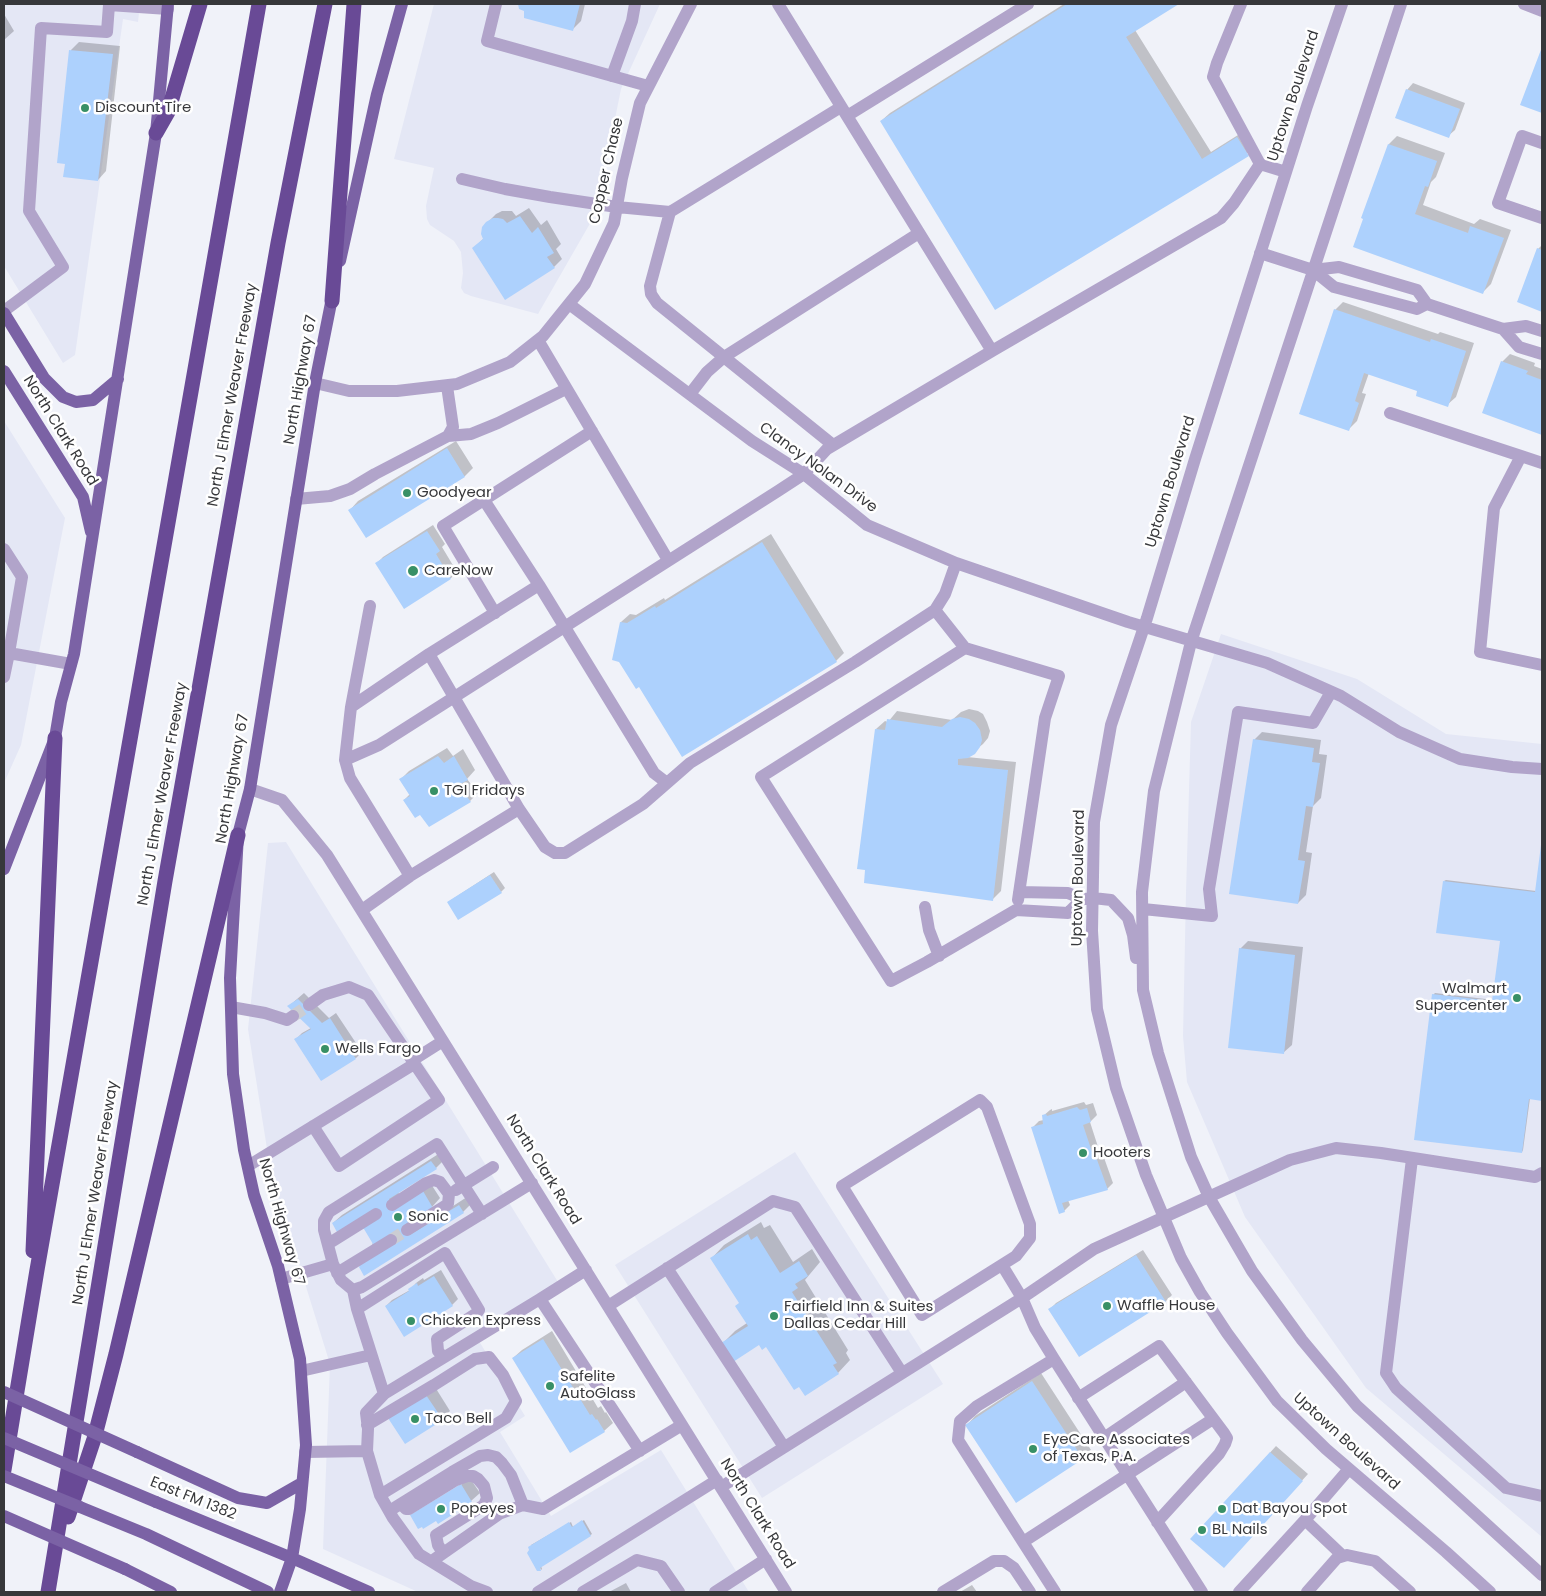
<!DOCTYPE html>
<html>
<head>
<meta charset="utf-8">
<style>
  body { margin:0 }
  #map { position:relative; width:1546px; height:1596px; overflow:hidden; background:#f0f2f9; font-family:Poppins,sans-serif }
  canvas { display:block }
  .frame { position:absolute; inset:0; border:5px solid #37383b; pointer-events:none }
</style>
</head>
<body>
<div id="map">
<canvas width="1546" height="1596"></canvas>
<div class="frame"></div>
</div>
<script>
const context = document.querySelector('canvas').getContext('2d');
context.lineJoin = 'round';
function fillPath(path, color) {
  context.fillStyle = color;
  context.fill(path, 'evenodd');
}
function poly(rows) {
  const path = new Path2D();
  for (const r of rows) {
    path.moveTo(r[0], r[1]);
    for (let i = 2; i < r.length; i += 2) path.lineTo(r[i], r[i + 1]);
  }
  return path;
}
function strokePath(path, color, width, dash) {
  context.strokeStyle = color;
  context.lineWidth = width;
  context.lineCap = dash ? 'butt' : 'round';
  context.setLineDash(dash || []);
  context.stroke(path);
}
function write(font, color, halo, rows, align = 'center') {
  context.font = font + ' Poppins,sans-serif';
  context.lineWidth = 5;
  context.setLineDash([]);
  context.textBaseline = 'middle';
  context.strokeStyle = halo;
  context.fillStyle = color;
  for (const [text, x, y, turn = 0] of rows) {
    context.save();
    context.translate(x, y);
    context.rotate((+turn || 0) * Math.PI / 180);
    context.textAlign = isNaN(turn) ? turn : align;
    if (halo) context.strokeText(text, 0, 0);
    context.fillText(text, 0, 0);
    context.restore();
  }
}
const built = poly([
  [4,4,140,4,138,22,123,19,75,355,63,363,4,266],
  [434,4,660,4,621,89,596,213,538,314,471,296,464,293,461,288,463,273,461,252,454,241,430,225,427,219,426,206,434,168,394,159],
  [4,421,65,518,21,745,4,783],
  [1221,634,1357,679,1446,734,1542,744,1542,1537,1366,1388,1245,1217,1187,1082,1183,1036,1186,893,1191,722],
  [286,842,558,1282,474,1333,525,1416,500,1432,551,1516,661,1450,749,1592,418,1592,323,1549,330,1364,271,1174,248,1029,268,843],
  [795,1152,943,1384,762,1498,615,1265]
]);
const shadow = poly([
  [519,4,585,4,581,21,573,29,520,8],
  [1064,4,1176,4,1135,30,1211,152,1246,130,1257,147,996,308,881,121,890,113],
  [4,14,14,31,4,40],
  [79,42,120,46,106,171,98,180,66,163,58,162,71,50],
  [1542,50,1542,112,1522,104],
  [1413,83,1465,103,1455,130,1448,136,1407,90],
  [1397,136,1445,153,1436,177,1431,182,1423,205,1474,224,1480,219,1511,230,1491,284,1483,292,1364,218,1389,144],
  [529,208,541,225,547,220,561,244,556,249,562,259,554,267,474,248,484,238,487,223,496,214,502,211,512,211,516,216],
  [1542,245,1542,310,1519,302,1538,249],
  [1343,302,1438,334,1440,332,1474,343,1456,397,1447,405,1419,390,1369,373,1362,393,1366,394,1357,421,1349,429,1335,310],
  [1510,354,1535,363,1534,366,1542,369,1542,434,1483,412,1502,362],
  [456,441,473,468,465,476,367,536,350,510,358,501],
  [433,525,445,544,442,547,457,572,451,578,404,607,377,563,383,557],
  [771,534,844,653,836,661,639,686,620,660,621,622,630,614,636,615,664,598,665,600],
  [969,709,978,711,983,714,987,722,990,731,988,738,983,744,967,757,1016,762,1001,891,993,899,876,729,885,721,888,722,897,711,952,720,961,712],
  [1262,732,1321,740,1319,754,1327,755,1321,798,1313,806,1306,852,1312,853,1306,895,1298,903,1254,740],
  [447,748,453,756,463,749,475,770,467,779,478,793,470,801,420,813,404,800,410,794,401,779,409,771],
  [1542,845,1542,1099,1530,1098,1523,1150,1522,1152,1433,995,1435,993,1494,1000,1501,940,1444,881,1446,880,1536,891],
  [494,872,505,888,501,892,448,902],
  [1248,941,1303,947,1292,1045,1283,1053,1240,949],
  [304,993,329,1018,336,1013,362,1052,356,1058,296,1039,302,1033,311,1028,289,1006],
  [1084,1102,1086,1105,1093,1103,1097,1115,1090,1122,1100,1153,1102,1152,1113,1183,1107,1189,1068,1200,1070,1205,1064,1211,1033,1127,1039,1121,1044,1120,1043,1116,1050,1110,1052,1109,1052,1111],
  [440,1153,444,1160,436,1168,398,1192,403,1202,431,1184,440,1198,432,1207,419,1228,467,1197,471,1204,463,1212,369,1259,373,1242,365,1229,333,1223,342,1215],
  [761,1222,764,1228,770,1225,793,1262,812,1249,820,1262,805,1280,848,1350,846,1353,850,1360,838,1373,760,1343,723,1343,735,1331,747,1323,740,1302,712,1258,724,1245],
  [1143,1250,1172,1295,1166,1301,1079,1355,1050,1309,1056,1303],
  [441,1270,458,1299,452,1305,386,1306,392,1300,410,1290,416,1283,423,1278,424,1280],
  [552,1331,598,1408,601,1406,605,1413,606,1412,613,1423,604,1431,513,1358,522,1350],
  [1041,1373,1091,1450,1082,1458,1017,1501,967,1425,975,1416],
  [435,1387,450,1411,442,1419,389,1418],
  [1276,1446,1308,1474,1230,1560,1192,1539],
  [469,1477,480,1493,471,1501,419,1527],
  [584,1520,592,1534,541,1566,542,1569,541,1570,531,1545,571,1522,573,1527],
  [626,1583,631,1592,609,1592],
  [972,1585,977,1592,960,1592]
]);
const building = poly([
  [518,4,580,4,573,31,524,18,524,11,519,9],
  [1067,4,1179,4,1126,37,1202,159,1237,137,1249,156,995,310,880,121],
  [1542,47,1542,113,1520,105],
  [69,50,113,54,98,181,63,177,65,164,57,163],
  [1406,89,1460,109,1449,138,1395,118],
  [1388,144,1437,161,1428,187,1425,186,1415,214,1468,233,1470,226,1504,238,1483,294,1353,247,1363,219,1361,218],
  [520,216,532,233,538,227,554,253,547,257,555,268,505,300,472,248,483,239,481,234,482,227,486,222,493,218,498,218,503,219,507,223],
  [1537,248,1542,250,1542,312,1517,302],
  [1334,309,1430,342,1431,339,1466,351,1448,407,1416,396,1417,391,1364,373,1355,401,1359,403,1349,431,1299,414],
  [1501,361,1528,371,1526,374,1542,380,1542,435,1482,413],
  [447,448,465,477,366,538,348,510],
  [427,531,440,551,436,554,451,579,404,609,375,563],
  [762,542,837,662,682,757,639,687,636,689,619,662,612,660,620,622,627,623,655,606,656,608],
  [960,717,969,719,975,723,980,730,982,740,980,747,975,754,968,758,958,759,958,765,1008,770,993,901,864,883,865,870,857,869,875,729,885,730,887,719,942,727,952,719],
  [1253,739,1314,748,1312,762,1320,763,1313,807,1306,806,1298,860,1305,861,1298,904,1229,894],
  [438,756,444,763,454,756,468,780,458,785,471,802,429,827,420,815,415,818,403,800,410,796,399,779],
  [1541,845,1542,845,1542,1101,1529,1099,1522,1153,1414,1140,1432,994,1492,1001,1500,941,1436,933,1443,881,1535,892],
  [490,875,502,893,458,920,447,902],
  [1239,948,1295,955,1284,1054,1228,1048],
  [298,999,322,1023,330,1018,356,1059,321,1081,294,1039,311,1029,287,1006],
  [1077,1107,1080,1110,1087,1108,1091,1122,1083,1125,1094,1158,1096,1157,1108,1190,1062,1203,1065,1212,1059,1214,1031,1127,1043,1124,1042,1115,1046,1114,1047,1116],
  [431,1161,437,1169,389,1199,395,1209,423,1191,433,1208,404,1226,410,1235,459,1205,464,1213,364,1276,359,1267,373,1244,364,1229,337,1232,332,1223],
  [748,1234,751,1240,757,1236,780,1273,799,1261,808,1276,795,1284,798,1288,792,1292,837,1363,833,1365,839,1374,805,1396,799,1387,794,1390,766,1347,762,1350,759,1345,733,1362,721,1343,748,1326,735,1306,739,1303,710,1258],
  [1136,1255,1166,1302,1079,1357,1048,1309],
  [434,1276,453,1306,404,1337,385,1306,409,1291,408,1289,417,1283,418,1286],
  [543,1339,590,1415,592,1414,596,1420,597,1419,605,1432,570,1453,512,1358],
  [1032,1381,1083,1459,1016,1503,965,1425],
  [426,1395,443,1420,405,1444,388,1418],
  [1270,1452,1303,1481,1224,1568,1190,1539],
  [461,1484,472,1502,438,1524,436,1521,423,1529,422,1527,418,1529,410,1515],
  [582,1520,591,1536,540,1568,541,1571,537,1571,527,1553,529,1550,528,1547,569,1522,572,1527]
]);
const minorTunnel = poly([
  [293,1016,309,1005],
  [391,1240,407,1230]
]);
const minor = poly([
  [496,4,487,41,648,86],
  [778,4,847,116,1028,4],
  [1241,4,1217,63,1213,77,1260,164],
  [1342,4,1307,106,1195,459,1147,618,1111,725,1094,822,1092,931,1097,1009,1116,1088,1146,1175,1181,1258,1200,1292,1227,1333,1277,1401,1326,1449,1446,1552,1490,1592],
  [1401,4,1191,642,1154,791,1142,892,1143,990,1158,1053,1191,1157,1209,1197,1252,1271,1302,1340,1357,1406,1542,1575],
  [1524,4,1542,11],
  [612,76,632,21,635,4],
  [1542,143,1522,136,1498,203,1542,218],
  [462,179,505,189,550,197,617,207,670,212,841,107],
  [670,212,650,286,651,294,657,303,833,445],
  [1260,253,1313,270,1334,287,1417,309,1427,304],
  [1313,270,1339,267,1417,290,1427,304,1503,329,1526,326,1542,331],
  [569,304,752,441,804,474,867,525,956,563,1128,622,1267,663,1341,696,1399,732,1460,759,1512,767,1542,769],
  [4,311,63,267,29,211,41,28,107,32,109,5,168,9],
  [1503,329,1519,347,1542,354],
  [538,340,668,560],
  [992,351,1221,218,1234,203,1260,164,1286,172],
  [315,383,349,391,397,391,457,384,510,362,543,336,585,284,614,223,622,178,640,103,691,4],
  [690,394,707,372,724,357,919,233],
  [1390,413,1521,456],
  [448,436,471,434,498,423,566,389],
  [1542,463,1521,456,1494,508,1480,652,1542,665],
  [296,499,330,496,350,489,375,474,448,436,453,427,447,386],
  [484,500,539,585,654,773,667,783],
  [4,549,22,577,9,653,71,664],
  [370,606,351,707,345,760,350,778,410,876],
  [935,610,965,648,1059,676,1045,718,1018,900],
  [495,613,443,526,592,431],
  [965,648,761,777,891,981,927,962,1016,910,1068,913,1082,899,1068,893,1019,892],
  [429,654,519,809,545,847,555,853,565,853,643,804,690,763,855,662,935,610,945,594,956,563],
  [4,677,9,653],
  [351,707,429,654,539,585],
  [345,760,379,745,778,491,804,474,827,449,992,351,847,116],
  [250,789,282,800,327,855,786,1592],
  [1085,899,1093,898,1111,900,1128,918,1133,935,1136,958],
  [925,907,929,930,939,956],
  [1143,909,1212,916,1209,889,1238,712,1313,723,1331,692],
  [362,910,410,876,519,809],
  [309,1005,323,995,349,987,368,995,439,1100,339,1166,313,1126],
  [231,1007,265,1013,287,1020,293,1016],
  [980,1100,987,1107,1030,1224,1030,1238,1016,1256,922,1315,842,1186,980,1100],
  [1412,1159,1386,1373,1396,1388,1506,1488,1542,1496],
  [248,1166,411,1066,413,1060,443,1041],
  [456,1190,493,1167],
  [392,1205,426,1183,434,1180,440,1182,449,1194,448,1204,407,1230],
  [328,1244,376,1214],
  [333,1264,324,1230,324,1221,329,1212,437,1144,482,1214],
  [667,1268,784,1447],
  [337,1273,391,1240],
  [281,1279,333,1264,341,1280,353,1290,357,1309,384,1394,366,1413,368,1429,367,1451,380,1495,393,1518,419,1554,471,1586,487,1592],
  [353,1290,362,1287,532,1183],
  [540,1299,586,1270],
  [608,1306,773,1201,795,1207,902,1373],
  [357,1309,445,1253,479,1310,477,1313,437,1339,438,1351,443,1357],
  [1054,1359,977,1406,960,1421,958,1440,1023,1542,1213,1419],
  [301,1371,371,1355],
  [384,1394,540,1299,640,1451],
  [1078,1398,1159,1346,1224,1433,1227,1438,1225,1444,1219,1454,1157,1522],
  [367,1425,434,1385,475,1359,489,1357,503,1375,516,1401,506,1418,380,1495],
  [1104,1438,1186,1382],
  [305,1452,367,1451],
  [721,1487,1022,1298,1002,1265],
  [401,1504,406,1509,409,1509,456,1480,467,1476,473,1476,478,1479,484,1486,487,1498,484,1505,436,1535,438,1545,443,1553],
  [394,1508,452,1472,480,1456,488,1455,496,1457,502,1463,511,1475,523,1505],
  [1305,1520,1349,1469],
  [1023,1542,1055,1592],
  [432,1561,499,1514,523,1505,543,1509,682,1425],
  [538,1592,717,1480],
  [583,1592,637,1560,661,1566,679,1592],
  [715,1592,766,1559],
  [943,1592,994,1561,1004,1561,1014,1568,1030,1592],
  [1202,1592,1054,1359,1035,1328,1022,1298,1094,1249,1290,1160,1336,1148,1381,1153,1535,1177,1542,1173],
  [1239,1592,1305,1520,1343,1556],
  [1307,1592,1337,1558,1347,1555,1375,1561,1410,1592]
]);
const major = poly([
  [340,261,377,94,402,4],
  [4,313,44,378,63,397,76,402,93,400,118,379],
  [4,371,83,497,91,532],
  [4,869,55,738,61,702,74,654,156,133,168,4],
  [137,1452,238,1498,267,1503,302,1483],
  [156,1502,292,1558,369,1592],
  [80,1507,146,1534,268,1592],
  [125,1569,171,1592],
  [280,1592,292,1558,300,1509,306,1445,300,1359,278,1266,254,1195,244,1150,233,1074,230,978,238,835,250,789,315,383,333,293]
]);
const highway = poly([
  [156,133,168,112,200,4],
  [332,301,354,4],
  [33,1251,55,738],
  [4,1470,37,1270,259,4],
  [68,1517,94,1439,116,1354,238,835],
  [48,1592,165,881,278,243,325,4]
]);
const majorBridge = poly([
  [4,1392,137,1452],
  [4,1438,156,1502],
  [4,1476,80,1507],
  [4,1516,125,1569]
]);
const markers = [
  [85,108,5,"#389066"],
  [407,493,5,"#389066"],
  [413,571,6,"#389066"],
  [434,791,5,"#389066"],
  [1517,998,5,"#389066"],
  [325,1049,5,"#389066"],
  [1083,1153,5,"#389066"],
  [398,1217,5,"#389066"],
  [1107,1306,5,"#389066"],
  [774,1316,5,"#389066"],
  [411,1321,5,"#389066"],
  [550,1386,5,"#389066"],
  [415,1419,5,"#389066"],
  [1033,1449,5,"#389066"],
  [441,1509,5,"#389066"],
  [1222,1509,5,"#389066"],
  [1202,1530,5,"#389066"]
];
const streetNames = [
  ["Uptown Boulevard",1294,96,-72],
  ["Copper Chase",607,171,-77],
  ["North Highway 67",301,380,-80],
  ["North J Elmer Weaver Freeway",233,395,-80],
  ["North Clark Road",60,431,58],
  ["Clancy Nolan Drive",818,468,36],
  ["Uptown Boulevard",1171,482,-73],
  ["North Highway 67",233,779,-80],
  ["North J Elmer Weaver Freeway",163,794,-80],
  ["Uptown Boulevard",1079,878,-89],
  ["North Clark Road",543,1170,58],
  ["North J Elmer Weaver Freeway",96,1193,-81],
  ["North Highway 67",281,1222,74],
  ["Uptown Boulevard",1346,1442,42],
  ["East FM 1382",193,1499,22],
  ["North Clark Road",757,1514,58]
];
const poiNames = [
  ["Discount Tire",95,108],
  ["Goodyear",417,493],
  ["CareNow",424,571],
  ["TGI Fridays",444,791],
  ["Walmart",1507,989,"right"],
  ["Supercenter",1507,1006,"right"],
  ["Wells Fargo",335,1049],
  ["Hooters",1093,1153],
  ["Sonic",408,1217],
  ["Waffle House",1117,1306],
  ["Fairfield Inn & Suites",784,1307],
  ["Dallas Cedar Hill",784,1324],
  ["Chicken Express",421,1321],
  ["Safelite",560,1377],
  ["AutoGlass",560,1394],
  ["Taco Bell",425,1419],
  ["EyeCare Associates",1043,1440],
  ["of Texas, P.A.",1043,1457],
  ["Popeyes",451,1509],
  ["Dat Bayou Spot",1232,1509],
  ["BL Nails",1212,1530]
];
fillPath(built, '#e4e7f5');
fillPath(shadow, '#0003');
fillPath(building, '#add1fd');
strokePath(minorTunnel, '#cbcdd3', 12, [12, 6]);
strokePath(minor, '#b1a4ca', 12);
strokePath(major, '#7b62a5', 12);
strokePath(highway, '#694a96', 15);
strokePath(majorBridge, '#7b62a5', 12);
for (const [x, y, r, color] of markers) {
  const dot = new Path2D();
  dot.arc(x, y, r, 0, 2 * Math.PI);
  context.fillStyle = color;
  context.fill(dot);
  strokePath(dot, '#fff', 2);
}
write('15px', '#37383b', '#fff', streetNames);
write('15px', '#37383b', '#fff', poiNames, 'left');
</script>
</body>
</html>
